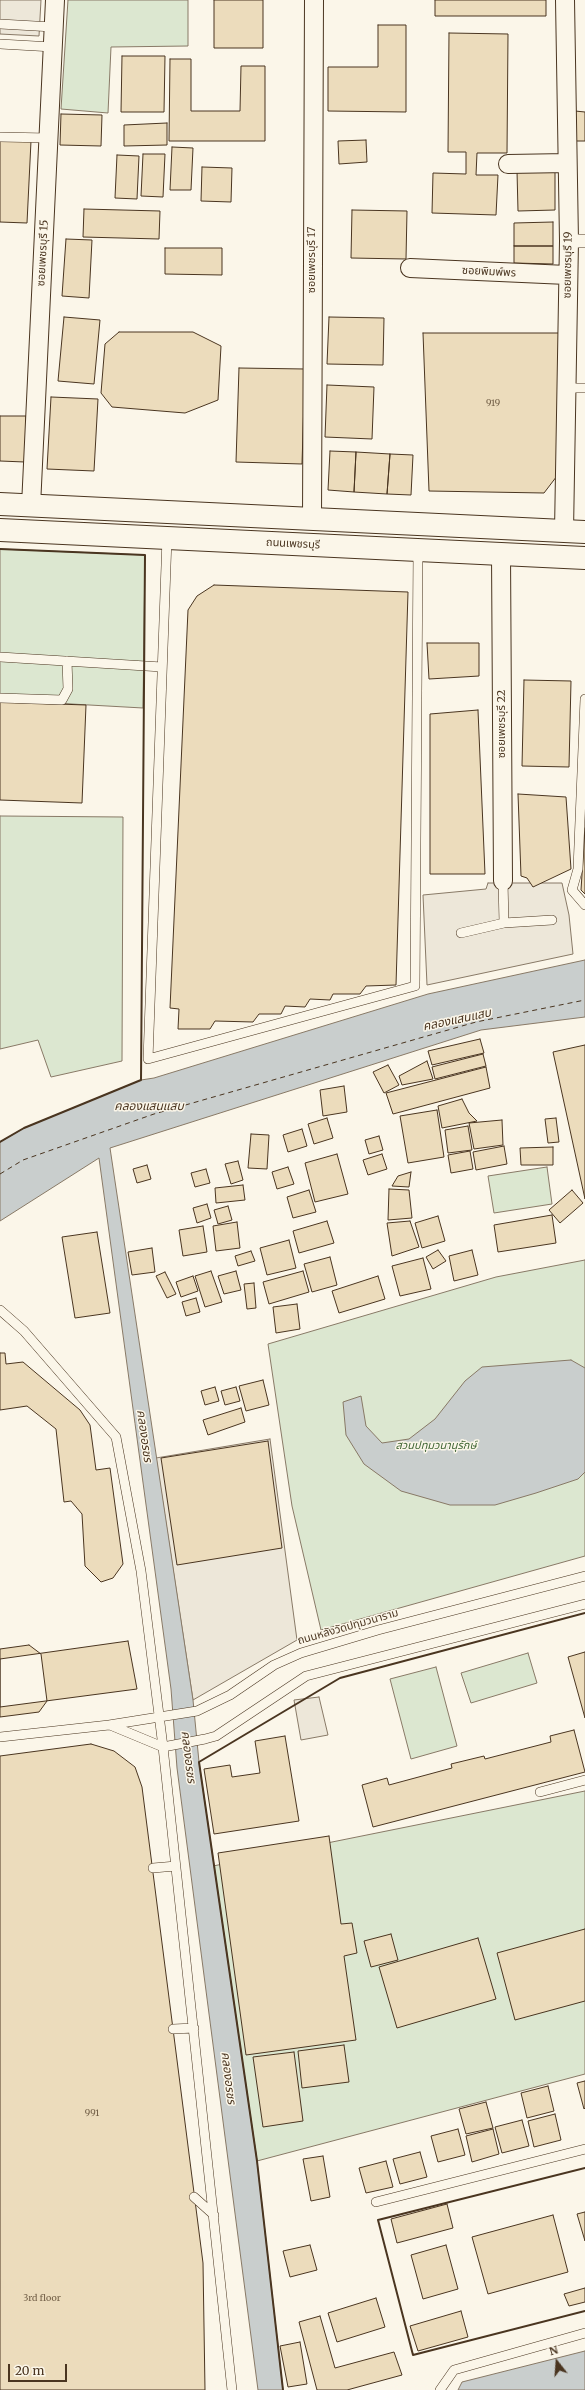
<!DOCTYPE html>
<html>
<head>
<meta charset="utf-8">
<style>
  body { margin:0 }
  #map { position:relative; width:585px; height:2390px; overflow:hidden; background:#fbf6e9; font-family:Merriweather,serif }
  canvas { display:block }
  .north { position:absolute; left:537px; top:2342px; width:40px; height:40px; -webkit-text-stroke:3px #fbf6e9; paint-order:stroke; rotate:343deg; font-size:11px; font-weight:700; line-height:16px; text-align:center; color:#4a3520 }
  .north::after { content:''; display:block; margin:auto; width:14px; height:18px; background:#4a3520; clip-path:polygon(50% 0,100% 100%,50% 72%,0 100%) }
  .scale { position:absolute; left:8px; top:2364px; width:59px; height:18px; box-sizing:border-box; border:2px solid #4a3520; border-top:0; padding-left:5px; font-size:12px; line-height:14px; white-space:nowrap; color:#4a3520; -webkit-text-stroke:3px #fbf6e9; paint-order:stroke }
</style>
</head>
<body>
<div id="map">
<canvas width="585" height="2390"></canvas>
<div class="north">N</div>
<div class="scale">20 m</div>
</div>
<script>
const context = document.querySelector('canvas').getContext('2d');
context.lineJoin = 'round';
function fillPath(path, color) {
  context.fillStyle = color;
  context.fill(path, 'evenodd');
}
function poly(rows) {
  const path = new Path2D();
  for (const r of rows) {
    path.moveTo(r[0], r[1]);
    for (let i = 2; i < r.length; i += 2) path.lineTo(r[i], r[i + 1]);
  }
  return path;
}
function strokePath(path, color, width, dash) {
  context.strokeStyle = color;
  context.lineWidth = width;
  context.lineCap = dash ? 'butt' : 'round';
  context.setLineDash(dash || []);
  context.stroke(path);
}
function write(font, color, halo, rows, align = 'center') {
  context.font = font + ' Merriweather,"Noto Sans Thai",serif';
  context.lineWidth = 3;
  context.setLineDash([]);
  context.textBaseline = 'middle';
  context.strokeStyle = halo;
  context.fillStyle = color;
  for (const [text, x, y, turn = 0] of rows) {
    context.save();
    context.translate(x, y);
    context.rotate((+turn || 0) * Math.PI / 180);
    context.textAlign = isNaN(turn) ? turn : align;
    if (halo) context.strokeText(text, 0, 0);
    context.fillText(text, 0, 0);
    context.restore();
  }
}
const green = poly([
  [68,0,188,0,188,46,111,47,108,113,61,109,68,0],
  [0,549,145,555,143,708,0,700,0,549],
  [0,816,123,817,122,1061,51,1077,38,1040,0,1049,0,816],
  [547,1167,552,1204,494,1213,488,1176,547,1167],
  [585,1260,585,1556,321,1630,292,1506,268,1344,496,1277,585,1260],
  [528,1653,537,1683,471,1703,461,1673,528,1653],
  [436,1667,457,1746,411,1759,390,1679,436,1667],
  [585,1791,585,2074,257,2161,213,1866,585,1791]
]);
const parking = poly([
  [0,0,41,0,39,36,0,34,0,0],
  [488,883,562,883,569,915,573,954,427,985,423,895,486,889,488,883],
  [270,1439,297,1640,193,1700,156,1458,270,1439],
  [319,1697,328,1735,301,1740,294,1700,319,1697]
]);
const water = poly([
  [585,960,585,1017,481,1030,110,1148,193,1700,199,1762,257,2161,283,2390,258,2390,177,1768,171,1689,99,1158,0,1221,0,1142,24,1128,141,1080,154,1078,428,994,585,960],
  [571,1360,585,1368,585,1472,578,1479,536,1493,495,1505,450,1505,401,1491,364,1464,346,1435,343,1402,361,1396,366,1426,382,1443,409,1439,435,1419,465,1381,482,1367,571,1360],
  [585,2351,585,2390,458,2390,462,2382,585,2351]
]);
const ferry = poly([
  [0,1174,23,1160,154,1114,476,1022,585,1000]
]);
const building = poly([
  [214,0,263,0,263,48,214,48,214,0],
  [435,0,546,0,546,16,435,16,435,0],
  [378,25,406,25,406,112,328,111,328,67,378,67,378,25],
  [449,33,508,34,507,153,477,153,476,175,498,175,496,215,432,213,433,173,466,174,466,152,448,152,449,33],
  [122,56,165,56,164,112,121,112,122,56],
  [170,59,191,59,191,111,240,111,241,66,265,66,265,141,169,141,170,59],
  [575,111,585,112,585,141,575,141,575,111],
  [61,114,102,115,101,146,60,145,61,114],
  [167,123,167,145,124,146,124,125,167,123],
  [0,140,31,141,27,223,0,222,0,140],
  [366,140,367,162,339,164,338,141,366,140],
  [172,147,193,148,191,190,170,190,172,147],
  [143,154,165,154,163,197,141,196,143,154],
  [117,155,139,156,137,199,115,198,117,155],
  [202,167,232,168,231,202,201,201,202,167],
  [555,170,555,210,518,211,517,171,555,170],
  [84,209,160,211,159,239,83,237,84,209],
  [352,210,407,211,406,259,351,258,352,210],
  [553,222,553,246,514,246,514,223,553,222],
  [66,239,92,240,89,298,62,296,66,239],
  [514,246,553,246,553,264,514,263,514,246],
  [165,248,222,248,222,275,165,274,165,248],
  [64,317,100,320,94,384,58,381,64,317],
  [329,317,384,318,383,365,327,364,329,317],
  [119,332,193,332,221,346,218,400,185,413,112,407,101,393,105,344,119,332],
  [423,333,563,333,560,472,544,493,429,491,423,333],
  [239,368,305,369,302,464,236,462,239,368],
  [327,385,374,387,372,439,325,437,327,385],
  [51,397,98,399,94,471,47,469,51,397],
  [0,416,26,416,25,462,0,461,0,416],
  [330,451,356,452,354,492,328,490,330,451],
  [356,452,390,454,387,494,354,492,356,452],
  [390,454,413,455,411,495,387,494,390,454],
  [214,585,408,592,396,985,366,986,360,994,333,994,330,1000,310,999,305,1007,285,1006,281,1014,259,1014,253,1022,215,1021,210,1029,178,1029,179,1009,170,1008,188,610,197,596,214,585],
  [427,643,479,643,479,676,429,679,427,643],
  [524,680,571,681,569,767,522,766,524,680],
  [0,702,86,705,82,803,0,800,0,702],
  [478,710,485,874,430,874,430,714,478,710],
  [518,794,566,797,571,869,533,887,527,878,521,876,518,794],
  [585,828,585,894,581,890,585,828],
  [480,1039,484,1053,432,1065,428,1051,480,1039],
  [585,1045,585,1199,553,1052,585,1045],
  [483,1054,486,1066,435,1079,432,1067,483,1054],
  [427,1061,433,1079,402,1085,399,1076,427,1061],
  [388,1065,399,1085,384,1093,373,1072,388,1065],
  [486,1067,490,1088,393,1114,386,1093,486,1067],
  [344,1086,347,1112,323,1116,320,1090,344,1086],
  [462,1099,469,1113,477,1121,442,1128,438,1106,462,1099],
  [437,1110,444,1157,408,1163,400,1116,437,1110],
  [327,1118,333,1138,314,1144,308,1124,327,1118],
  [556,1118,559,1142,548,1143,545,1119,556,1118],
  [502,1120,503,1145,474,1149,469,1123,502,1120],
  [468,1126,472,1150,448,1153,445,1130,468,1126],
  [302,1129,307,1146,288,1152,283,1135,302,1129],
  [251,1134,269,1135,267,1169,248,1168,251,1134],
  [379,1136,383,1150,369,1154,365,1140,379,1136],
  [504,1146,507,1164,476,1170,473,1152,504,1146],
  [553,1147,553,1165,521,1165,520,1148,553,1147],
  [470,1151,473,1169,451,1173,448,1155,470,1151],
  [337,1154,348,1194,315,1202,305,1163,337,1154],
  [382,1154,387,1169,368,1175,363,1160,382,1154],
  [238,1161,243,1180,231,1184,225,1164,238,1161],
  [147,1165,151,1179,137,1183,133,1169,147,1165],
  [288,1167,294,1184,277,1189,272,1172,288,1167],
  [206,1169,210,1183,195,1187,191,1173,206,1169],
  [411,1172,409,1187,392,1186,398,1176,411,1172],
  [243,1185,245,1200,216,1203,215,1188,243,1185],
  [389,1189,409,1190,412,1218,388,1220,389,1189],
  [309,1190,316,1212,293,1218,287,1197,309,1190],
  [572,1190,583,1203,560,1223,549,1210,572,1190],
  [207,1204,211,1218,197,1223,193,1208,207,1204],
  [228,1206,232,1220,218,1224,214,1210,228,1206],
  [552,1215,556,1243,498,1252,494,1225,552,1215],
  [438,1216,445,1241,422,1248,415,1223,438,1216],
  [327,1221,334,1243,299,1253,293,1231,327,1221],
  [410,1221,419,1247,392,1256,387,1223,410,1221],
  [237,1222,240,1248,216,1251,213,1226,237,1222],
  [203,1226,207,1252,183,1256,179,1230,203,1226],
  [97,1232,110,1313,75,1318,62,1237,97,1232],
  [289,1240,296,1268,267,1275,260,1248,289,1240],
  [152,1248,155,1272,132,1275,128,1252,152,1248],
  [438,1250,446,1261,433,1269,426,1257,438,1250],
  [472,1250,478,1275,454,1281,449,1256,472,1250],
  [251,1251,255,1261,238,1266,235,1256,251,1251],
  [330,1257,337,1285,312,1292,304,1264,330,1257],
  [423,1258,431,1289,400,1296,392,1266,423,1258],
  [211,1271,222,1302,205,1307,195,1276,211,1271],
  [236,1271,241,1290,224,1294,218,1276,236,1271],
  [303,1271,309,1292,269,1304,263,1282,303,1271],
  [165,1272,176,1294,167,1298,156,1276,165,1272],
  [193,1276,198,1291,181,1297,176,1282,193,1276],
  [378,1276,385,1299,339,1313,332,1291,378,1276],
  [254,1283,256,1308,247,1309,244,1284,254,1283],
  [196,1298,200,1312,186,1316,182,1302,196,1298],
  [297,1304,300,1329,276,1333,273,1307,297,1304],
  [0,1353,5,1353,6,1364,23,1362,80,1410,90,1425,96,1470,110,1468,123,1564,113,1578,101,1582,85,1566,82,1514,71,1501,64,1502,56,1429,27,1406,0,1410,0,1353],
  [263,1380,269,1405,246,1411,239,1386,263,1380],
  [215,1387,219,1401,205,1405,201,1391,215,1387],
  [236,1387,240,1401,225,1405,221,1391,236,1387],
  [241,1408,245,1422,208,1435,203,1420,241,1408],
  [268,1441,282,1548,177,1565,161,1458,268,1441],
  [128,1641,137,1689,0,1707,0,1659,128,1641],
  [29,1645,41,1654,47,1701,39,1712,0,1717,0,1649,29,1645],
  [585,1652,585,1718,568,1657,585,1652],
  [574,1730,585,1772,373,1827,362,1785,387,1778,389,1785,452,1768,451,1764,484,1756,485,1759,551,1742,550,1736,574,1730],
  [285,1736,299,1821,214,1834,204,1769,230,1765,232,1777,260,1773,255,1741,285,1736],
  [91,1744,114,1751,135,1767,142,1787,203,2263,205,2390,0,2390,0,1756,91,1744],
  [329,1836,341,1924,352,1923,357,1953,344,1956,356,2040,246,2055,218,1853,329,1836],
  [585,1929,585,2001,515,2020,497,1953,585,1929],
  [391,1934,398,1960,371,1967,364,1941,391,1934],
  [478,1938,496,1999,397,2028,379,1967,478,1938],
  [344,2045,349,2082,302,2088,298,2051,344,2045],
  [294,2052,303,2121,263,2127,253,2057,294,2052],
  [585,2081,585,2108,584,2109,577,2083,585,2081],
  [548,2086,554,2111,527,2118,521,2093,548,2086],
  [486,2102,493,2128,466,2134,459,2109,486,2102],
  [555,2114,561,2140,534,2147,528,2121,555,2114],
  [522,2120,529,2146,502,2153,495,2127,522,2120],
  [458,2129,465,2155,438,2162,431,2136,458,2129],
  [493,2129,499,2154,472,2162,466,2136,493,2129],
  [420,2152,427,2177,400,2184,393,2159,420,2152],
  [323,2156,330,2197,311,2201,303,2159,323,2156],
  [386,2161,393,2187,366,2193,359,2168,386,2161],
  [447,2204,453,2228,397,2243,391,2219,447,2204],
  [585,2212,585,2241,577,2214,585,2212],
  [553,2215,568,2272,488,2294,472,2237,553,2215],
  [310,2245,317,2270,290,2277,283,2251,310,2245],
  [446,2245,458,2289,423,2299,411,2255,446,2245],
  [585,2288,585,2302,569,2306,564,2294,585,2288],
  [376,2298,385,2327,337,2342,328,2313,376,2298],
  [461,2311,468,2337,418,2351,410,2326,461,2311],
  [320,2316,335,2368,394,2352,402,2375,347,2390,317,2390,299,2322,320,2316],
  [300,2342,307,2384,288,2387,280,2346,300,2342]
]);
const service = poly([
  [0,24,53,27],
  [0,44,53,47],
  [0,137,48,138],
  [566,388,585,388],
  [167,538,148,1059,415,986,418,550],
  [0,657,162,667],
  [0,698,62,700,68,689,67,661],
  [585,699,578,869,572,890,585,905],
  [504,923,552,920],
  [461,933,504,923,503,881],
  [0,1310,24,1331,116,1437,141,1571,163,1747,232,2390],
  [110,1725,163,1747,205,1739,216,1736,306,1676,585,1604],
  [0,1737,109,1725,197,1711,230,1695,274,1665,301,1653,378,1630,585,1576],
  [540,1792,585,1780],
  [153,1868,176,1866],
  [173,2029,194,2028],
  [194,2197,214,2215],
  [376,2202,585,2149],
  [440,2390,454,2370,585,2333]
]);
const pedestrian = poly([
  [569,241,585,241]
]);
const minor = poly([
  [508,164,567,163],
  [410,268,567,275],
  [31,506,55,0],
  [312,519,314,0],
  [564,531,569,241,565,0],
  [501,554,503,881]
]);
const primary = poly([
  [0,504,585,532],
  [0,530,585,558]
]);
const wall = poly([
  [0,549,145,555,141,1080,24,1128,0,1142],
  [585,2168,378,2220,413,2355,585,2311],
  [283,2390,257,2161,199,1762,340,1678,585,1613]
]);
const numberNames = [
  ["919",493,403],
  ["991",92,2113],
  ["3rd floor",42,2298]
];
const streetNames = [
  ["ซอยเพชรบุรี 15",43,253,-87],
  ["ซอยเพชรบุรี 17",312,260,-90],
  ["ซอยเพชรบุรี 19",568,265,-89],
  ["ซอยพิมพ์พร",489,272,3],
  ["ถนนเพชรบุรี",293,544,3],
  ["ซอยเพชรบุรี 22",502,724,-90],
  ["ถนนหลังวัดปทุมวนาราม",348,1627,-16]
];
const parkNames = [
  ["สวนปทุมวนานุรักษ์",436,1446]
];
const waterNames = [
  ["คลองแสนแสบ",457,1020,-12],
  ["คลองแสนแสบ",149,1107],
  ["คลองอรชร",144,1436,82],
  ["คลองอรชร",188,1757,83],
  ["คลองอรชร",228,2078,83]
];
fillPath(green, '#dce7d0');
strokePath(green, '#887966', 1);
fillPath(parking, '#ede7d9');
strokePath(parking, '#887966', 1);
fillPath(water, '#c9cecd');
strokePath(water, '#887966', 1);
strokePath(ferry, '#4a3520', 1, [5, 4]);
fillPath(building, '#ecdcbc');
strokePath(building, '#4a3520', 1);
strokePath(service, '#4a3520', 10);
strokePath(pedestrian, '#4a3520', 14);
strokePath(minor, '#4a3520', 20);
strokePath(primary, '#4a3520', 24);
strokePath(service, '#fbf6e9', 9);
strokePath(pedestrian, '#fbf6e9', 13);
strokePath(minor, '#fbf6e9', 18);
strokePath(primary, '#fbf6e9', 22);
strokePath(wall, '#4a3520', 2);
write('9px', '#725f47', null, numberNames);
write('11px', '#4a3520', '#fbf6e9', streetNames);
write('italic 11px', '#436837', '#fbf6e9', parkNames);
write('italic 12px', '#4a3520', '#fbf6e9', waterNames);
</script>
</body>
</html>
